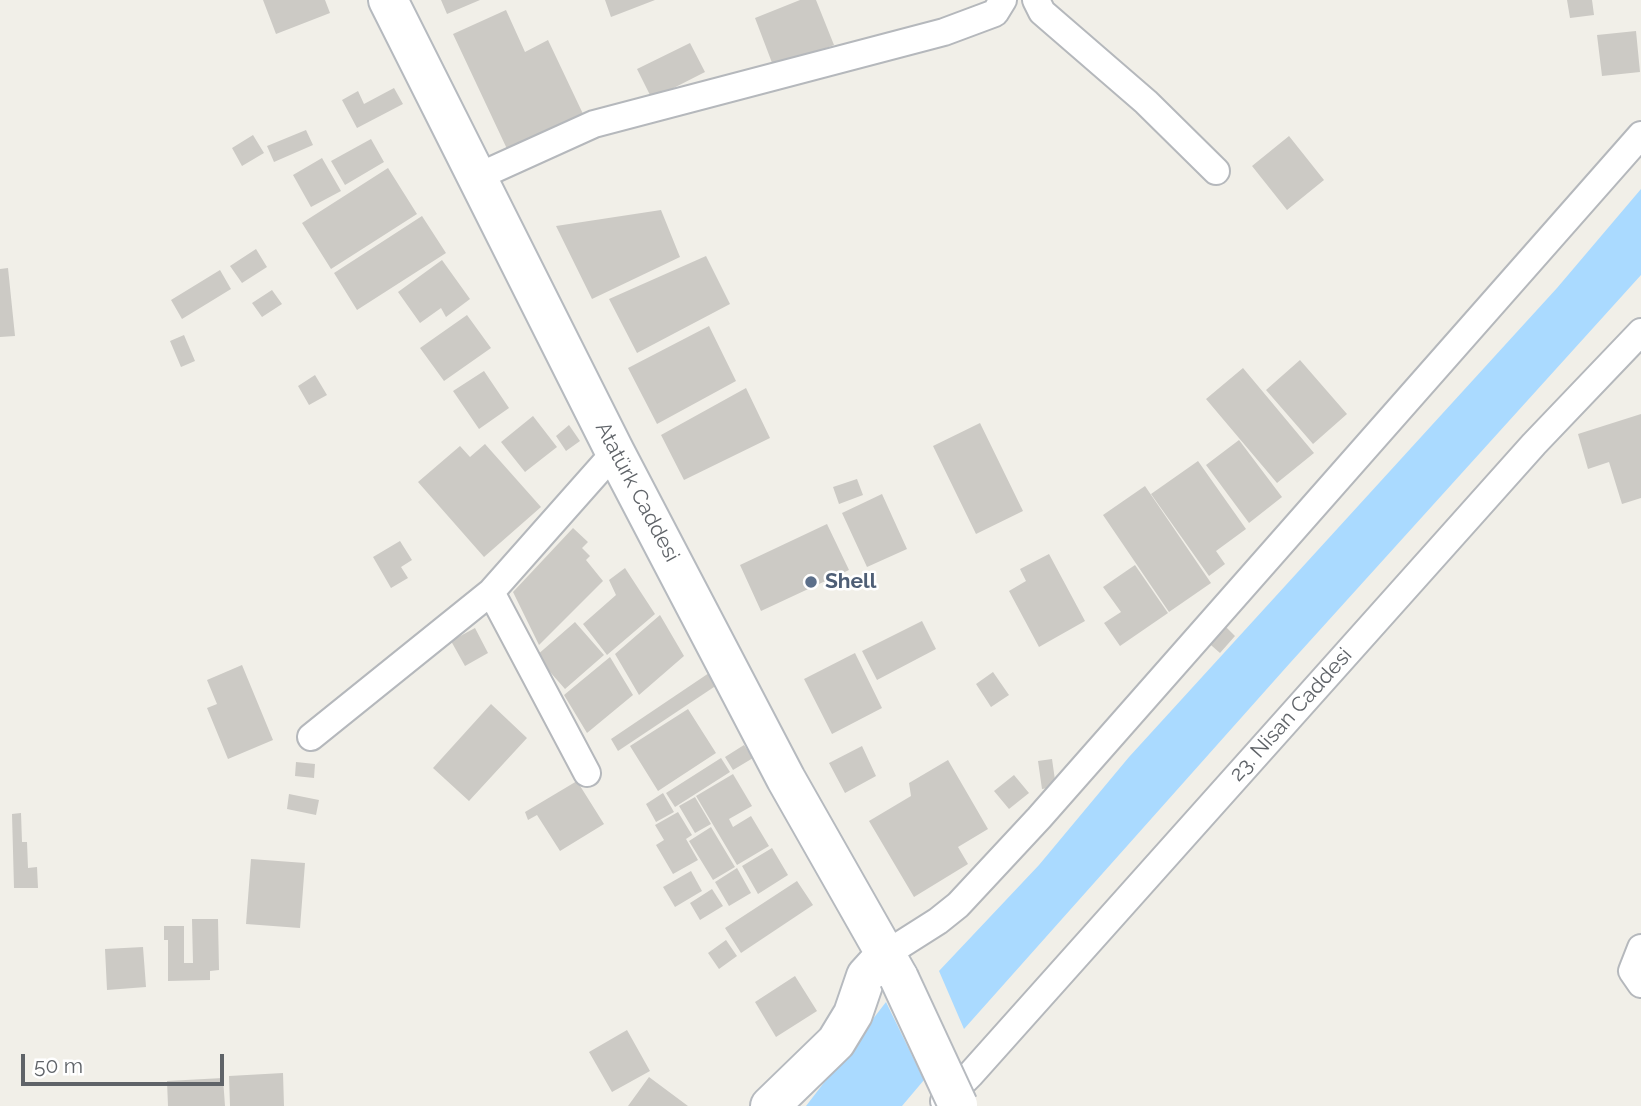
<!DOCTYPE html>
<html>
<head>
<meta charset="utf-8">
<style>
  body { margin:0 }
  #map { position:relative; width:1641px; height:1106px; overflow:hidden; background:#f1efe8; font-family:Raleway,sans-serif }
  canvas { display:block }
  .scale { position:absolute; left:21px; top:1054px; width:203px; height:32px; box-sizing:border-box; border:4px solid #5f6368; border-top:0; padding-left:9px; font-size:21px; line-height:24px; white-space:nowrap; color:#5f6368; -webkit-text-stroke:5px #fff; paint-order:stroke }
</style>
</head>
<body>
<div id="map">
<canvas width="1641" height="1106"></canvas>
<div class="scale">50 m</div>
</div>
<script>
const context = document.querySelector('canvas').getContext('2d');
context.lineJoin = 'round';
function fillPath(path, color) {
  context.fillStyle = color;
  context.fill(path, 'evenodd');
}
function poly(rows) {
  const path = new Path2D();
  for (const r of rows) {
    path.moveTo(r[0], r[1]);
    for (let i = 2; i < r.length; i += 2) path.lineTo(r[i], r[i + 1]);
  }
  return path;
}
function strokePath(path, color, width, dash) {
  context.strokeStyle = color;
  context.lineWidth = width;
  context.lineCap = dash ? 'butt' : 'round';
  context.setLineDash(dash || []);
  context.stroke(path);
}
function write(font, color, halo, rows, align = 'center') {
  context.font = font + ' Raleway,sans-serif';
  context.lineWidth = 5;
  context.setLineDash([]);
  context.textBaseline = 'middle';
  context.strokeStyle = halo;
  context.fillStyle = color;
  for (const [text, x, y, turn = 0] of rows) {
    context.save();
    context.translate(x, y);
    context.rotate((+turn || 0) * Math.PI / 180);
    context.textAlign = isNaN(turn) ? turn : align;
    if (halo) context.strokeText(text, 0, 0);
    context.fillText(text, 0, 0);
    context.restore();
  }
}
const water = poly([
  [1641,189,1641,275,1290,663,964,1029,939,971,1039,865,1129,757,1557,288],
  [886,1002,924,1080,902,1106,806,1106]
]);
const building = poly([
  [263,0,325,0,330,13,276,34],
  [441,0,480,0,447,14],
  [605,0,655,0,611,17],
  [800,0,816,0,834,45,774,68,755,18],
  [1567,0,1592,0,1594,15,1570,18],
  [506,10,525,52,548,40,584,116,508,151,453,34],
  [1636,31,1640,72,1602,76,1597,35],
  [690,43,705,72,652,99,637,69],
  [394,88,403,104,357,128,342,100,358,91,364,104],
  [306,130,313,145,274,162,267,146],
  [253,135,264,153,242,166,232,148],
  [1289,136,1324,180,1287,210,1252,166],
  [371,139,384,162,345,185,331,161],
  [322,158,341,191,311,207,293,175],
  [388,168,417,214,331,269,302,223],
  [661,210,680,257,592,299,556,226],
  [422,216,446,253,357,310,334,273],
  [256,249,267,267,242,283,230,266],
  [706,256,730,304,637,353,609,299],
  [442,260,470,299,446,317,441,308,420,323,398,292],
  [8,268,15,336,0,337,0,269],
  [220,270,231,289,182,319,171,300],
  [272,290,282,304,262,317,252,303],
  [467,315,491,348,444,381,420,348],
  [709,326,736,381,657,424,628,368],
  [184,335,195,361,181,367,170,341],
  [1300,360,1347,414,1313,444,1266,390],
  [1243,368,1314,453,1277,483,1206,399],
  [484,371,509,408,479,429,453,391],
  [315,375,327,395,309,405,298,386],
  [746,388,770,438,684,480,661,435],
  [1641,414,1641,498,1622,504,1609,462,1588,469,1578,434],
  [533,416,557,447,525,472,501,442],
  [980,423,1023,511,976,534,933,446],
  [569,425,580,441,566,451,556,436],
  [1239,440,1282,497,1249,523,1206,465],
  [485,444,541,507,484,557,418,482,460,446,470,457],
  [1198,461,1246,529,1216,551,1225,564,1209,576,1151,494],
  [857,479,863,495,839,504,833,487],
  [1145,486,1211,583,1169,612,1103,515],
  [882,494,907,549,867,567,842,513],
  [827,524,849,570,761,611,740,565],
  [573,528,588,542,582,548,590,556,586,560,603,581,539,645,513,592],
  [400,541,412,560,401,567,408,578,391,588,373,557],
  [1049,554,1085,621,1039,647,1009,591,1026,581,1020,569],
  [1135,565,1168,613,1120,646,1104,623,1121,612,1103,587],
  [625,568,655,614,607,655,583,624,616,595,609,580],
  [660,615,684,656,639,695,615,654],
  [922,621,936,649,877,680,862,651],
  [1220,621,1235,636,1220,653,1204,639],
  [575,622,604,655,565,689,536,656],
  [475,628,488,653,465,666,451,641],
  [855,653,882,708,832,734,804,679],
  [610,657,633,695,587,733,564,695],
  [242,665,273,740,228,759,207,708,217,704,207,680],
  [993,672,1009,695,991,707,976,684],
  [709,673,717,685,618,751,611,739],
  [491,704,527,738,469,801,433,768],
  [688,709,716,753,658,791,630,746],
  [744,745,753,758,733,770,725,757],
  [862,746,876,776,845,793,829,763],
  [721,758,730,772,675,807,666,793],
  [1052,759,1056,787,1042,789,1038,761],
  [948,760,988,829,958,847,968,864,914,897,869,821,911,796,909,783],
  [296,762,315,764,314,778,295,776],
  [733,774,752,806,729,819,733,827,751,816,769,846,737,865,696,796],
  [1014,775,1029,793,1009,809,994,791],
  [577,781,604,824,560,851,537,815,528,820,525,812],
  [663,793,674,812,656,822,646,804],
  [289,794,319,800,316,815,287,809],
  [695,797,711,824,695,833,679,806],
  [678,812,692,835,686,839,698,860,673,874,656,845,664,840,655,825],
  [21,813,22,842,27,842,28,868,37,867,38,888,14,888,12,814],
  [711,827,735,867,713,880,689,841],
  [772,848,788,875,758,894,742,866],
  [251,859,305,863,300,928,246,924],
  [737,868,751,893,729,906,715,882],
  [691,871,702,891,675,907,663,887],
  [797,881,813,905,741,953,725,928],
  [712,889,723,906,700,920,690,903],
  [192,919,218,919,219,970,210,971,210,980,168,981,168,940,164,940,164,926,184,926,184,963,193,963],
  [726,940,737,956,719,969,708,953],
  [143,947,146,987,107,990,105,949],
  [795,976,817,1011,776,1037,755,1002],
  [627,1030,650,1071,612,1092,589,1052],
  [283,1073,284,1106,230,1106,229,1076],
  [649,1077,688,1106,628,1106],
  [223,1078,225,1106,168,1106,167,1081]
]);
const street = poly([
  [1036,0,1042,12,1146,102,1216,171],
  [477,177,594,124,944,32,995,13,1003,0],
  [491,592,587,773],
  [311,737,491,592,615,452],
  [1641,948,1632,971,1641,984],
  [886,954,938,921,958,905,1039,818,1641,135],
  [944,1101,970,1075,1534,444,1641,332]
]);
const secondary = poly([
  [388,0,615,452,786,779,899,978],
  [770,1106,836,1042,853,1014,866,976,886,954]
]);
const secondaryBridge = poly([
  [899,978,958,1105]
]);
const markers = [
  [811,582,7,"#5c6f8a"]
];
const streetNames = [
  ["Atatürk Caddesi",637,492,62],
  ["23. Nisan Caddesi",1291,715,-48]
];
const serviceNames = [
  ["Shell",825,582]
];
fillPath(water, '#aadaff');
fillPath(building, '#cccac5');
strokePath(street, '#b5b8bc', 30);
strokePath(secondary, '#b6babf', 42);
strokePath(street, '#fff', 26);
strokePath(secondary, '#fff', 38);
strokePath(secondaryBridge, '#b6babf', 42, []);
strokePath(secondaryBridge, '#fff', 38);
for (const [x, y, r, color] of markers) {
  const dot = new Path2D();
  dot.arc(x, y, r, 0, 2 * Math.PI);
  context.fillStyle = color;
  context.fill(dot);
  strokePath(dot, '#fff', 2.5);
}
write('21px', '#5f6368', '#fff', streetNames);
write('bold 21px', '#4e5e75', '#fff', serviceNames, 'left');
</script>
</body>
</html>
